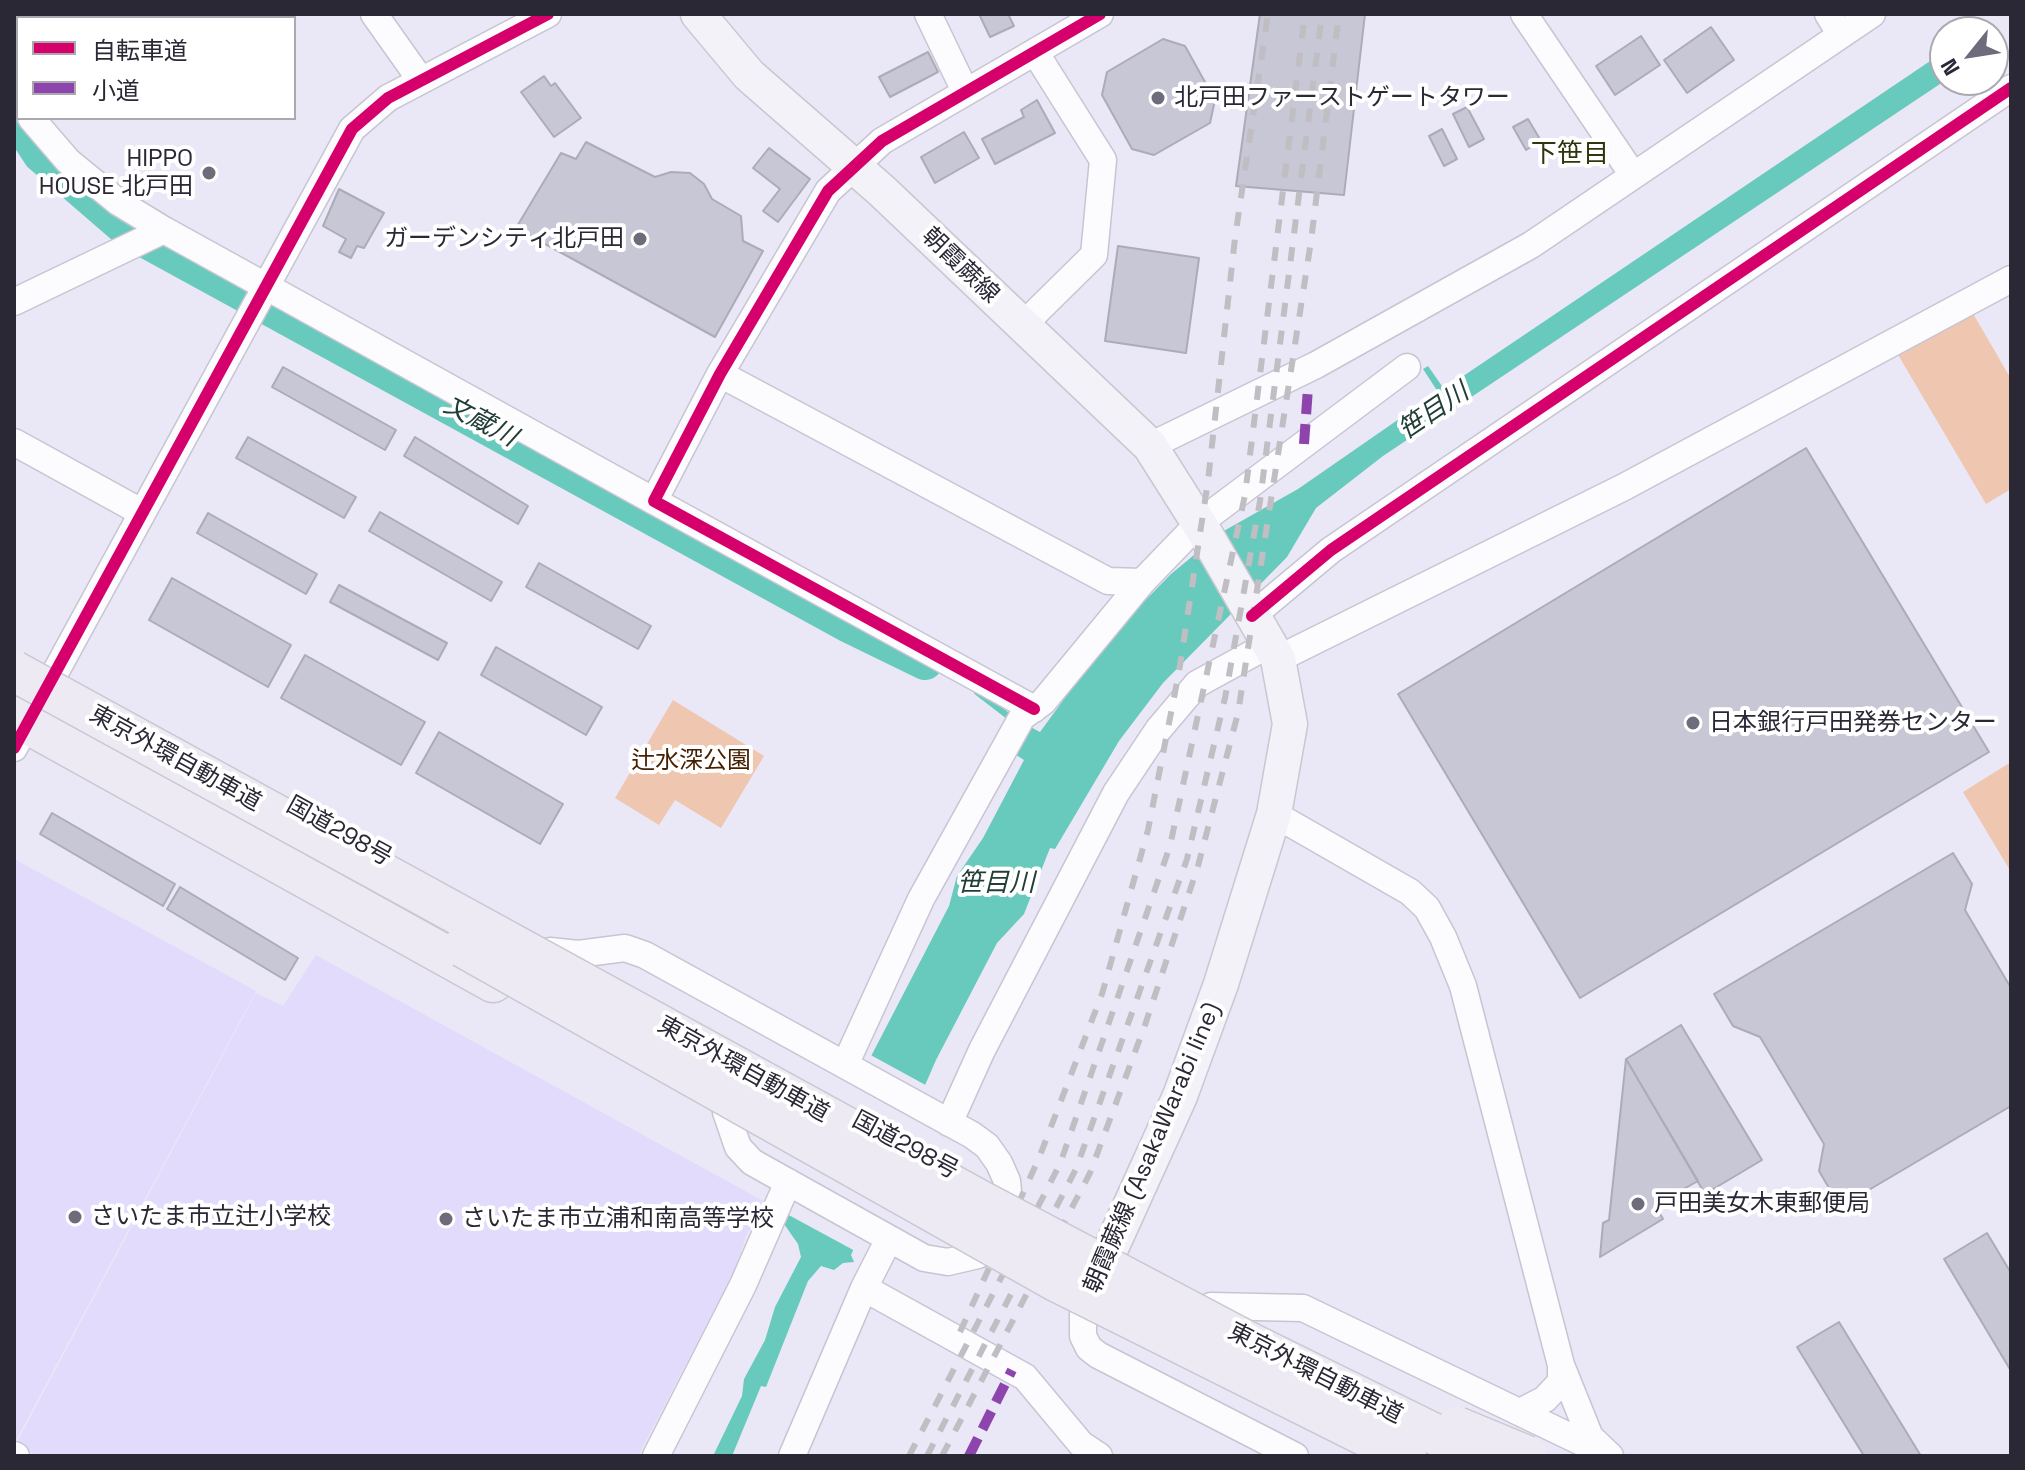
<!DOCTYPE html>
<html>
<head>
<meta charset="utf-8">
<style>
  body { margin:0 }
  #map { position:relative; width:2025px; height:1470px; overflow:hidden; background:#eae7f7; font-family:"Space Grotesk","Noto Sans JP",sans-serif }
  canvas { display:block }
  .frame { position:absolute; inset:0; border:16px solid #2b2836; pointer-events:none }
  .legend { position:absolute; left:16px; top:16px; width:280px; height:104px; box-sizing:border-box; background:#fff; border:2px solid #aaa9af; margin:0; padding:10px 14px; list-style:none; font-size:24px; color:#2b2836 }
  .legend li { display:flex; align-items:center; gap:16px; height:40px }
  .legend b { width:40px; border:2px solid #aaa9af }
  .north { position:absolute; left:1929px; top:16px; width:80px; height:80px; box-sizing:border-box; background:#fff; border:2px solid #aaa9af; border-radius:50%; rotate:240deg; font-size:22px; font-weight:700; line-height:32px; text-align:center; color:#2b2836 }
  .north::after { content:''; display:block; margin:auto; width:28px; height:36px; background:#6e6b7a; clip-path:polygon(50% 0,100% 100%,50% 72%,0 100%) }
</style>
</head>
<body>
<div id="map">
<canvas width="2025" height="1470"></canvas>
<div class="frame"></div>
<ul class="legend">
<li><b style="height:10px;background:#d6006c"></b>自転車道</li>
<li><b style="height:10px;background:#8e44ad"></b>小道</li>
</ul>
<div class="north">N</div>
</div>
<script>
const context = document.querySelector('canvas').getContext('2d');
context.lineJoin = 'round';
function fillPath(path, color) {
  context.fillStyle = color;
  context.fill(path, 'evenodd');
}
function poly(rows) {
  const path = new Path2D();
  for (const r of rows) {
    path.moveTo(r[0], r[1]);
    for (let i = 2; i < r.length; i += 2) path.lineTo(r[i], r[i + 1]);
  }
  return path;
}
function strokePath(path, color, width, dash) {
  context.strokeStyle = color;
  context.lineWidth = width;
  context.lineCap = dash ? 'butt' : 'round';
  context.setLineDash(dash || []);
  context.stroke(path);
}
function write(font, color, halo, rows, align = 'center') {
  context.font = font + ' "Space Grotesk","Noto Sans JP",sans-serif';
  context.lineWidth = 8;
  context.setLineDash([]);
  context.textBaseline = 'middle';
  context.strokeStyle = halo;
  context.fillStyle = color;
  for (const [text, x, y, turn = 0] of rows) {
    context.save();
    context.translate(x, y);
    context.rotate((+turn || 0) * Math.PI / 180);
    context.textAlign = isNaN(turn) ? turn : align;
    if (halo) context.strokeText(text, 0, 0);
    context.fillText(text, 0, 0);
    context.restore();
  }
}
const built = poly([
  [14,859,256,991,14,1444],
  [316,955,765,1202,746,1236,736,1268,638,1456,38,1456,16,1444,256,993,283,1006]
]);
const green = poly([
  [1971,310,2011,379,2011,489,1986,504,1897,353],
  [673,700,764,756,721,828,675,800,659,825,615,798],
  [2011,762,2011,872,1963,792]
]);
const water = poly([
  [1945,51,1946,80,1383,456,1316,508,1287,557,1163,683,1119,741,1055,849,1050,848,1024,914,997,943,936,1060,851,1255,854,1262,843,1263,834,1270,821,1266,808,1281,766,1387,761,1386,732,1456,713,1456,742,1396,744,1379,765,1340,775,1307,801,1257,798,1244,784,1224,949,906,957,876,983,838,1024,760,1010,751,1027,725,1040,732,1086,669,1129,617,1171,574,1222,532,1298,489,1438,392,1423,369,1428,366,1444,389]
]);
const pier = poly([
  [867,1053,931,1088,857,1252,785,1213]
]);
const stream = poly([
  [977,692,1012,719]
]);
const river = poly([
  [14,114,41,155,129,231,847,624,925,662]
]);
const building = poly([
  [979,14,1008,14,1014,26,990,37,979,14],
  [1260,14,1365,14,1344,195,1236,186,1260,14],
  [1711,27,1734,60,1687,93,1664,60,1711,27],
  [1641,36,1660,65,1615,95,1596,66,1641,36],
  [1163,39,1185,46,1215,100,1210,123,1154,155,1132,149,1102,95,1107,72,1163,39],
  [928,52,938,72,890,97,879,77,928,52],
  [544,76,551,86,555,83,581,118,554,137,521,92,544,76],
  [1037,100,1055,133,995,164,982,139,1024,117,1021,110,1037,100],
  [1467,107,1484,139,1469,147,1453,114,1467,107],
  [1528,119,1541,141,1526,150,1513,127,1528,119],
  [1442,129,1457,159,1444,166,1429,136,1442,129],
  [964,132,979,158,935,183,921,157,964,132],
  [586,142,655,177,671,172,690,173,704,184,712,199,741,216,743,241,763,251,715,337,516,228,561,153,576,159,586,142],
  [769,148,810,179,778,222,763,211,780,189,753,168,769,148],
  [339,189,384,213,364,248,357,246,351,258,339,252,346,239,323,226,339,189],
  [1118,246,1199,258,1186,353,1105,341,1118,246],
  [283,367,396,430,385,450,272,387,283,367],
  [248,437,356,497,344,518,236,458,248,437],
  [415,437,528,506,518,524,404,456,415,437],
  [1806,448,1989,752,1580,998,1398,694,1806,448],
  [380,512,502,582,491,601,369,531,380,512],
  [208,513,317,574,306,594,197,533,208,513],
  [539,563,651,626,638,649,526,587,539,563],
  [172,578,291,645,268,687,149,620,172,578],
  [339,585,447,643,438,660,330,602,339,585],
  [496,647,602,707,586,735,481,675,496,647],
  [305,655,425,722,401,765,281,698,305,655],
  [439,732,563,804,540,844,416,773,439,732],
  [52,813,175,884,163,906,40,834,52,813],
  [1953,853,1972,884,1965,910,2011,988,2011,1106,1840,1207,1819,1171,1824,1144,1760,1037,1733,1026,1714,994,1953,853],
  [180,887,298,958,285,980,167,909,180,887],
  [1681,1025,1762,1160,1705,1194,1626,1059,1681,1025],
  [1626,1059,1698,1181,1655,1205,1663,1219,1600,1257,1603,1223,1609,1220,1626,1059],
  [1987,1233,2011,1273,2011,1371,1944,1259,1987,1233],
  [1839,1322,1921,1456,1864,1456,1797,1347,1839,1322]
]);
const minor = poly([
  [374,14,420,79],
  [928,14,965,91],
  [1524,14,1633,175],
  [1828,14,1841,35],
  [109,18,114,14],
  [14,90,18,97],
  [31,118,68,161,118,202,164,230,654,501],
  [14,302,164,230],
  [1022,326,1094,255,1103,160,1035,52],
  [720,374,1108,581,1142,582],
  [14,442,141,512],
  [1150,446,1316,365,1531,245,1872,14],
  [1252,616,1331,550,2011,88],
  [1278,659,1624,487,2011,279],
  [1034,709,654,501,720,374,828,191,882,141,1100,14],
  [14,748,352,129,388,98,548,14],
  [1274,814,1410,892,1427,908,1443,937,1463,986,1561,1365,1590,1437,1610,1456],
  [550,951,578,954,625,948,645,955,972,1135,987,1146,999,1163,1007,1181,1009,1201],
  [845,1065,921,899,1022,717,1043,702,1142,582,1199,523,1407,367],
  [726,1112,738,1147,752,1162,924,1258,948,1262,978,1255],
  [949,1123,982,1050,1116,793,1158,730,1197,684,1270,644],
  [864,1288,1025,1377,1081,1444,1099,1456],
  [1211,1306,1303,1308,1602,1452],
  [1083,1313,1083,1336,1089,1348,1098,1355,1295,1456],
  [1520,1412,1545,1399,1561,1382,1561,1365],
  [14,1455,16,1456],
  [656,1456,743,1285,788,1182],
  [792,1456,864,1288,889,1239]
]);
const major = poly([
  [698,14,749,75,882,191,1150,446,1205,533,1278,659,1290,724,1274,814,1221,984,1180,1096,1092,1290]
]);
const highway = poly([
  [14,716,493,982]
]);
const rail = poly([
  [960,1332,1039,1158,1102,994,1148,830,1179,672,1208,481,1235,238,1268,14],
  [909,1456,1060,1164,1170,846,1245,495,1305,14],
  [927,1456,1076,1169,1187,859,1225,698,1260,501,1322,14],
  [942,1456,1090,1173,1145,1025,1198,866,1238,713,1311,241,1339,14]
]);
const highwayBridge = poly([
  [14,671,981,1201,1250,1343,1479,1456],
  [463,947,1056,1281,1406,1456],
  [1457,1427,1527,1456]
]);
const quiet = poly([
  [1304,444,1308,388],
  [969,1456,1012,1370]
]);
const cycleway = poly([
  [1252,616,1331,550,2011,88],
  [1034,709,654,501,720,374,828,191,882,141,1100,14],
  [14,748,352,129,388,98,548,14]
]);
const markers = [
  [1158,98,8,"#6e6b7a"],
  [209,173,8,"#6e6b7a"],
  [640,239,8,"#6e6b7a"],
  [1693,723,8,"#6e6b7a"],
  [1638,1204,8,"#6e6b7a"],
  [75,1217,8,"#6e6b7a"],
  [446,1219,8,"#6e6b7a"]
];
const poiNames = [
  ["北戸田ファーストゲートタワー",1174,98],
  ["HIPPO",193,159,"right"],
  ["HOUSE 北戸田",193,187,"right"],
  ["ガーデンシティ北戸田",624,239,"right"],
  ["日本銀行戸田発券センター",1709,723],
  ["戸田美女木東郵便局",1654,1204],
  ["さいたま市立辻小学校",91,1217],
  ["さいたま市立浦和南高等学校",462,1219]
];
const streetNames = [
  ["朝霞蕨線",960,266,44],
  ["東京外環自動車道",175,759,29],
  ["国道298号",339,832,29],
  ["東京外環自動車道",743,1070,29],
  ["国道298号",905,1146,28],
  ["朝霞蕨線 (AsakaWarabi line)",1153,1148,-67],
  ["東京外環自動車道",1315,1374,27]
];
const parkNames = [
  ["辻水深公園",691,761]
];
const neighbourhoodNames = [
  ["下笹目",1570,155]
];
const waterNames = [
  ["笹目川",1434,412,-34],
  ["文蔵川",480,422,28],
  ["笹目川",996,884]
];
fillPath(built, '#e2dbfb');
fillPath(green, '#efc6b0');
fillPath(water, '#68cabc');
fillPath(pier, '#eae7f7');
strokePath(stream, '#68cabc', 6);
strokePath(river, '#68cabc', 36);
fillPath(building, '#c7c7d5');
strokePath(building, '#acacb9', 2);
strokePath(minor, '#c8c5d3', 29);
strokePath(major, '#c9c7d0', 37);
strokePath(highway, '#c9c7d0', 43);
strokePath(minor, '#fcfbfe', 26);
strokePath(major, '#f3f2f8', 34);
strokePath(highway, '#edeaf4', 40);
strokePath(rail, '#c0bec3', 6, [14, 14]);
strokePath(highwayBridge, '#c9c7d0', 43, []);
strokePath(highwayBridge, '#edeaf4', 40);
strokePath(quiet, '#8e44ad', 10, [20, 10]);
strokePath(cycleway, '#d6006c', 12);
for (const [x, y, r, color] of markers) {
  const dot = new Path2D();
  dot.arc(x, y, r, 0, 2 * Math.PI);
  context.fillStyle = color;
  context.fill(dot);
  strokePath(dot, '#fff', 3);
}
write('24px', '#2b2836', '#fff', poiNames, 'left');
write('24px', '#2b2836', '#fff', streetNames);
write('24px', '#451f00', '#fff', parkNames);
write('26px', '#2f350c', '#fff', neighbourhoodNames);
write('italic 26px', '#223e37', '#fff', waterNames);
</script>
</body>
</html>
